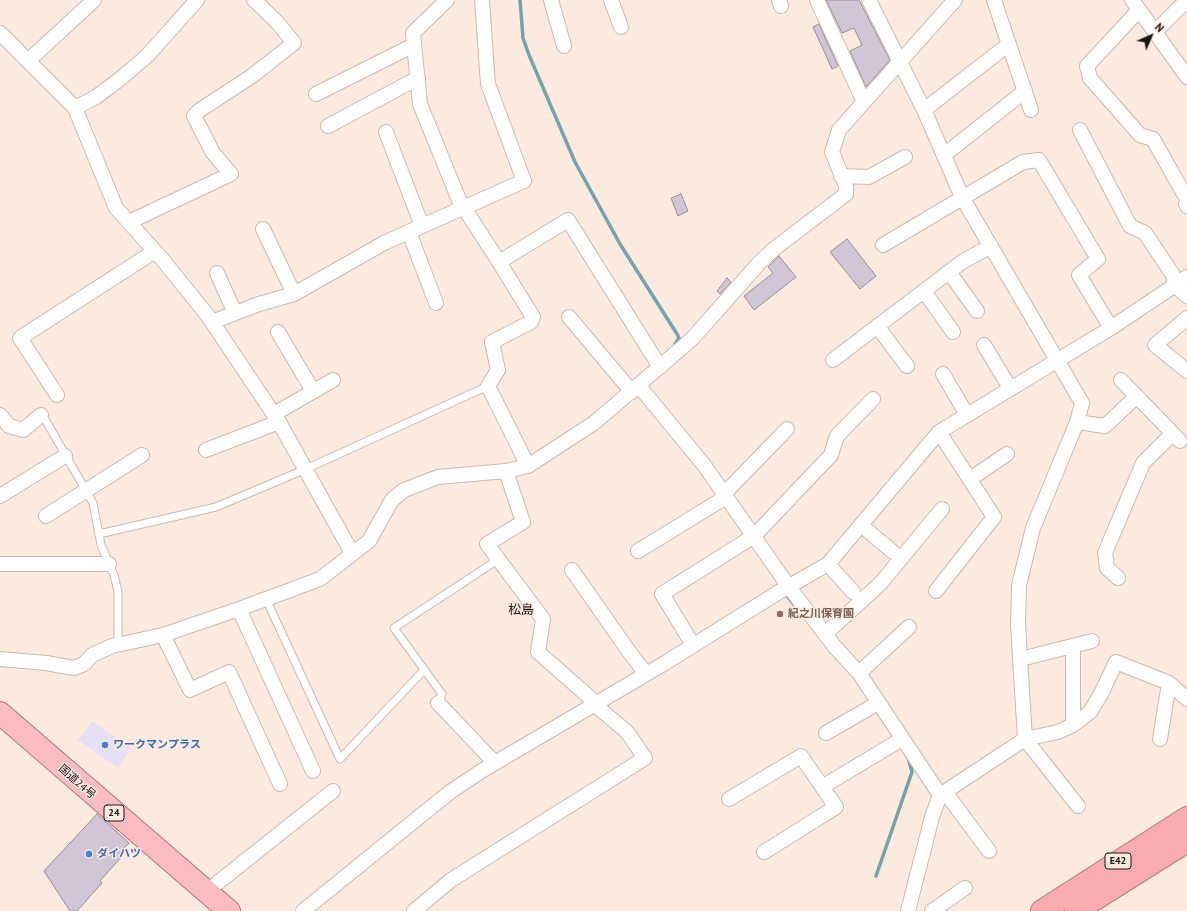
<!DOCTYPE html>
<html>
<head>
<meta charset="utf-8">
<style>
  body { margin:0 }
  #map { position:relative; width:1187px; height:911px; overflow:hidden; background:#fceade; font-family:"PT Sans",sans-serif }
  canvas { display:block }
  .north { position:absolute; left:1131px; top:16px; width:40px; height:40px; -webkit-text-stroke:3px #fceade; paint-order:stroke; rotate:45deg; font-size:11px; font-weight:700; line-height:16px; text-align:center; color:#1c1612 }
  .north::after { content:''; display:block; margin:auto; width:14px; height:18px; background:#1c1612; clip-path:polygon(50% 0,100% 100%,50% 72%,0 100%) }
</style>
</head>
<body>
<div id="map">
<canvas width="1187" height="911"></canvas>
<div class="north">N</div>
</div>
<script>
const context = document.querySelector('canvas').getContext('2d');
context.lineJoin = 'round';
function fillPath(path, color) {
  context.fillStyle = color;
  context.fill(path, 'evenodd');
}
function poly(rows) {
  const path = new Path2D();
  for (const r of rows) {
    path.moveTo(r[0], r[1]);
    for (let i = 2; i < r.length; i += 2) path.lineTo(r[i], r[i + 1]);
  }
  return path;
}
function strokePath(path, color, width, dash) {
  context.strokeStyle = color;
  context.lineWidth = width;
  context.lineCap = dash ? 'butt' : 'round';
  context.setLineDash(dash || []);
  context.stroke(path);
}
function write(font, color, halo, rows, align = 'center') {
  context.font = font + ' "PT Sans","Noto Sans JP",sans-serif';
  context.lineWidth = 3;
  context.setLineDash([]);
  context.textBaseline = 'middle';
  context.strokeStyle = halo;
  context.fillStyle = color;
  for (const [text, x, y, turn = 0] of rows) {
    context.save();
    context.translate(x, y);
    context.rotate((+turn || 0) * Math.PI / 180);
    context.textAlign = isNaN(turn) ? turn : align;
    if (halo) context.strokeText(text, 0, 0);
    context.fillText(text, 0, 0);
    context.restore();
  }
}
const commercial = poly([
  [92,721,131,748,118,768,78,740]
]);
const stream = poly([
  [520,0,523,38,529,55,575,162,620,244,677,334,679,338,675,344],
  [787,596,794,605],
  [876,876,912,772,908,757]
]);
const building = poly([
  [826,0,859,0,890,60,866,87,850,51,862,45,854,28,842,33,826,0],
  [819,24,838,66,832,69,813,27,819,24],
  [681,194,688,211,678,216,671,198,681,194],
  [847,239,876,276,860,289,830,252,847,239],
  [779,256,796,277,754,310,744,296,773,273,768,267,779,256],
  [727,278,731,282,720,294,717,291,727,278],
  [97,814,129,843,119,854,122,856,100,881,102,883,77,911,70,911,44,871,97,814]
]);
const service = poly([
  [41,415,46,421,93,503,101,545,114,575,118,592,118,645],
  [99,534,216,507,306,469,488,386],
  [266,599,340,759,424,670],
  [438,703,442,694,394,628,499,559]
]);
const minor = poly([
  [447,0,413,33,420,104,459,200,499,262,568,220,660,367],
  [551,0,564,46],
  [611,0,621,27],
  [779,0,781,6],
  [817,0,864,102],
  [869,0,924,110,962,197,1082,403,1077,422,1033,528,1019,585,1018,624,1025,739,1078,806],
  [994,0,1031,110],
  [1132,0,1187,77],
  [1139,10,1087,66,1090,78,1140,135,1153,139,1184,194],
  [1156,31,1187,0],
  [0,33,75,108,116,208,162,259,208,316,279,422,352,553],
  [28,61,94,0],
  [316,94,414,45],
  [75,108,96,97,120,79,147,56,197,0],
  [924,110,1009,44],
  [328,126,418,78],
  [1080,130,1130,226,1145,233,1173,275,1175,285,1187,296],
  [944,155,1025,91],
  [841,176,869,177,905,157],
  [1186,204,1187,206],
  [129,222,231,174,213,153,194,116,200,110,252,76,294,43,277,22,254,0],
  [422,226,524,181,488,84,482,0],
  [263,229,294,294],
  [409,232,436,303],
  [883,245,1023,162,1039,160,1098,259,1079,275,1111,328],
  [499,262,533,317,531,322,492,342,498,370,488,386,528,466],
  [949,272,977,311],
  [217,273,235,313],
  [924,291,953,332],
  [569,317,632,392],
  [1187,318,1155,345,1187,371],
  [212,322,259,304,294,294,384,243,422,226,386,132],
  [877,326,907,366],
  [278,332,313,391],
  [984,345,1010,388],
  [833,360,962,262,991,246],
  [943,374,967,415],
  [1121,380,1180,441],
  [639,386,704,465,789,587,835,647,859,673,940,795],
  [57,395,20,338,155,251],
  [274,414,333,380],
  [0,415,9,426,23,430,41,415],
  [1077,422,1105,426,1136,397],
  [206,450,279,422],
  [970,479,1007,454],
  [724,494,787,429],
  [0,496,65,456],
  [46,516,142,455],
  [861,525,893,552],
  [638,551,726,497],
  [0,564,109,564],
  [828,564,853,592],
  [572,570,625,646,646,674],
  [1118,578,1107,568,1105,553,1143,463,1172,434],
  [936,591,994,517,939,432],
  [239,609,313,771],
  [825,634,880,584,942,509],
  [163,635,190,690,229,672,280,784],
  [693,645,662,594,754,536,831,455,837,436,873,399],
  [1073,647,1073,725],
  [0,659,46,663,74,668,84,664,92,655,112,646,163,635,239,609,320,579,369,541,392,500,404,490,438,477,506,471,528,466,594,423,692,339,760,262,774,249,846,194,846,186,832,152,839,130,955,0],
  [1021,659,1092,641],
  [859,673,909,627],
  [438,703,495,763],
  [826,733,878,703],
  [1160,739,1169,683],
  [822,787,902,739],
  [945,792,989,851],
  [729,799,801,756,836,807,764,852],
  [206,892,333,791],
  [303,911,450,792,483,770,665,663,779,592,828,564,939,432,1111,328,1187,277],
  [414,911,451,880,645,758,627,732,594,704,588,696,538,652,543,619,487,544,523,522,506,471],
  [908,911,932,817,940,795,1025,739,1058,732,1073,725,1090,712,1101,694,1116,662,1169,683,1187,699],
  [932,911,965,888]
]);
const trunk = poly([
  [0,713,229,911]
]);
const motorway = poly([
  [1042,911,1187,818],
  [1076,911,1187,841]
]);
const markers = [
  [780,614,4,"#8d6e63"],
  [105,745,4,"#3f7fe0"],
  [89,854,4,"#3f7fe0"]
];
const shields = [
  [114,813,20],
  [1118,861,26]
];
const shieldNames = [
  ["24",114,813],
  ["E42",1118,861]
];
const educationNames = [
  ["紀之川保育園",788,614]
];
const shopNames = [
  ["ワークマンプラス",113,745],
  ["ダイハツ",97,854]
];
const streetNames = [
  ["国道24号",77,782,41]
];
const quarterNames = [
  ["松島",521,610]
];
fillPath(commercial, '#e6e0f6');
strokePath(stream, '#71a4ac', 3.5);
fillPath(building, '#d2c5d5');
strokePath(building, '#988c9b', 1);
strokePath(service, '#cab9ad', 9);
strokePath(minor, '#cab9ad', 16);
strokePath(trunk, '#ab7879', 24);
strokePath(motorway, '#ab7879', 24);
strokePath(service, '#fff', 7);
strokePath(minor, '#fff', 14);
strokePath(trunk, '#fabcc0', 22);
strokePath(motorway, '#f8acb1', 22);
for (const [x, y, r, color] of markers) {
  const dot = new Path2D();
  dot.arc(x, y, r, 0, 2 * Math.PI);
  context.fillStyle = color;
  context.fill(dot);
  strokePath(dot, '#fceade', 1.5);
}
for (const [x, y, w] of shields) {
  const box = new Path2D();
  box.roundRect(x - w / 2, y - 8, w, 16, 3);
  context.fillStyle = '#fceade';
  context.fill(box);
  strokePath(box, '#1c1612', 1);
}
write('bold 10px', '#1c1612', null, shieldNames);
write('bold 11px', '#785e54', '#fceade', educationNames, 'left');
write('bold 11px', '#366cbe', '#fceade', shopNames, 'left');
write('11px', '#1c1612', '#fceade', streetNames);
write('13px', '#1c1612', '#fceade', quarterNames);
</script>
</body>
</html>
